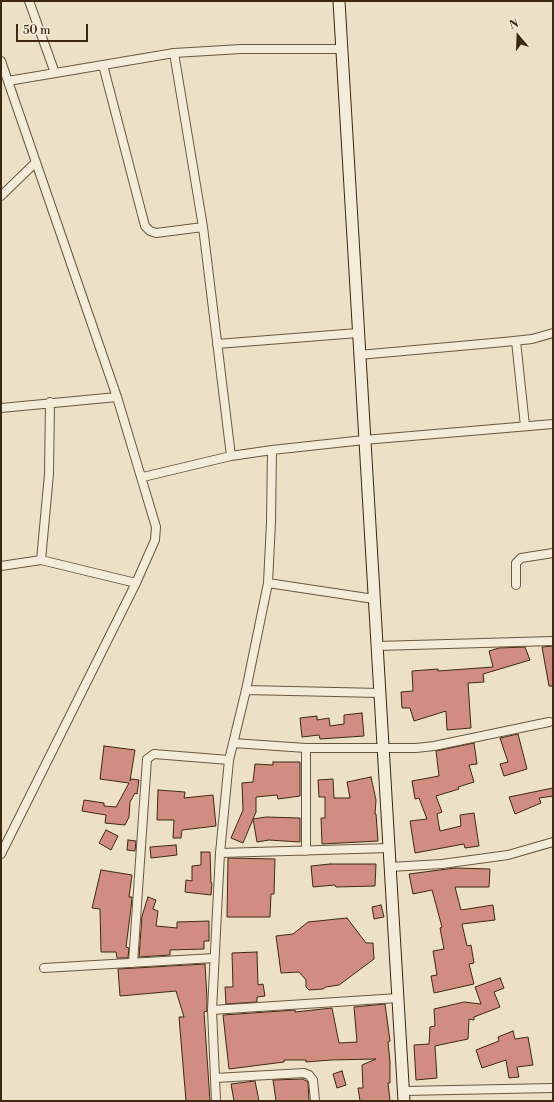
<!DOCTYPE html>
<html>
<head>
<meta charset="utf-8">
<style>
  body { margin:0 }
  #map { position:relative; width:554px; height:1102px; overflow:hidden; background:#ece1c6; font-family:"Libre Bodoni",serif }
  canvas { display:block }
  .frame { position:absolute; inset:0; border:2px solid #3d2912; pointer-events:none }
  .north { position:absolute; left:498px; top:16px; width:40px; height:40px; -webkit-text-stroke:3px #f3ecda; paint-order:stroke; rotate:341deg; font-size:11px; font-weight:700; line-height:16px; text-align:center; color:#3d2912 }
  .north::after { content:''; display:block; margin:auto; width:14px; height:18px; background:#3d2912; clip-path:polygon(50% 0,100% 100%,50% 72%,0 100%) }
  .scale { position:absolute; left:16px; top:24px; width:72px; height:18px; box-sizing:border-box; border:2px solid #3d2912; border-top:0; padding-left:5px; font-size:12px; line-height:14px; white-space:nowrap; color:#3d2912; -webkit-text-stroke:3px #f3ecda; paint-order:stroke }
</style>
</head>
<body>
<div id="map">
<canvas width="554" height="1102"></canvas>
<div class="frame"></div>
<div class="north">N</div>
<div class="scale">50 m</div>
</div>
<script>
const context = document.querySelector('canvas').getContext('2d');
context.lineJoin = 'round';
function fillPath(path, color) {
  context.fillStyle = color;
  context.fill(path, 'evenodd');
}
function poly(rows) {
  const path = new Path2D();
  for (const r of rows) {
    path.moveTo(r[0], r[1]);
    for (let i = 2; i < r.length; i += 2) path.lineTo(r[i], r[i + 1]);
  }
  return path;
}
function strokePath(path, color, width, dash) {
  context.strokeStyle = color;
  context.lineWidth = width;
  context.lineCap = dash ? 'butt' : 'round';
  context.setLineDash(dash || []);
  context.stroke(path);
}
const building = poly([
  [553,646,553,686,549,686,542,647,553,646],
  [525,647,530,660,483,674,484,682,468,683,471,728,447,730,446,711,414,721,410,708,402,708,401,692,413,691,412,671,438,669,438,671,493,667,489,651,499,648,525,647],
  [362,713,364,736,320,739,319,735,302,737,300,718,317,716,317,720,329,718,330,726,344,724,344,715,362,713],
  [518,734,527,769,504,776,500,764,508,762,500,738,518,734],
  [474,743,477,764,469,765,474,782,458,787,459,789,436,796,442,812,437,814,440,831,461,826,460,815,474,813,479,846,465,848,464,844,415,853,410,821,427,819,419,798,415,799,412,781,439,776,436,751,474,743],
  [104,746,135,750,130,781,131,779,139,780,137,794,135,793,130,802,129,817,125,825,105,823,106,815,82,811,84,800,104,803,104,806,116,807,129,783,100,779,104,746],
  [273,762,300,762,300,796,278,799,277,795,256,797,256,812,253,819,266,817,300,818,300,842,269,840,257,842,253,819,243,843,231,838,243,810,242,783,253,782,255,764,273,765,273,762],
  [371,777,376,800,375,814,376,814,378,841,322,844,321,818,325,818,325,797,319,797,318,780,333,779,334,798,350,798,347,782,371,777],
  [553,788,553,796,539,798,541,803,515,814,509,797,553,788],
  [158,790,185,792,184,798,213,795,216,826,182,830,181,838,173,838,174,820,157,820,158,790],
  [106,830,118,836,111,850,99,843,106,830],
  [128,840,136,841,135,851,127,850,128,840],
  [176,845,177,855,151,858,150,847,176,845],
  [201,852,210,852,211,883,212,883,211,895,185,892,186,880,192,881,192,866,201,865,201,852],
  [228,858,275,859,274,894,271,894,270,917,227,917,228,858],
  [330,864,376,864,375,886,336,887,335,885,313,887,311,866,330,864],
  [455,868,490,869,489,887,455,887,461,910,493,905,495,920,462,924,467,946,471,945,474,963,469,964,474,984,434,993,431,976,437,975,433,951,444,949,440,928,442,927,432,890,413,894,409,874,455,868],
  [101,870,132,875,129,897,132,897,131,908,126,947,129,948,128,958,117,958,116,952,101,952,100,909,92,908,101,870],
  [148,897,156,900,153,909,158,911,156,926,177,928,177,922,209,921,209,941,204,941,204,949,170,950,170,955,139,957,142,916,148,897],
  [381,905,384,917,374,919,372,907,381,905],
  [347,918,366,943,373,943,374,959,339,985,326,987,323,989,309,990,306,987,306,980,299,972,281,973,276,936,293,934,308,922,347,918],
  [257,952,258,985,263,984,265,996,257,997,257,1002,226,1004,225,987,233,987,232,953,257,952],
  [205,964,207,998,207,1011,204,1012,210,1101,186,1101,179,1017,184,1017,176,991,120,996,118,969,205,964],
  [500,978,504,988,494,992,500,1007,474,1017,474,1020,469,1019,468,1039,435,1046,437,1078,416,1080,414,1045,429,1044,430,1027,435,1026,434,1009,464,1002,481,1004,475,987,500,978],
  [385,1004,390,1041,388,1042,390,1062,390,1083,388,1083,390,1101,360,1101,358,1088,363,1088,362,1065,376,1059,331,1060,306,1062,306,1060,284,1060,284,1062,229,1069,223,1015,295,1010,295,1012,332,1008,339,1043,357,1042,354,1007,385,1004],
  [513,1031,515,1039,528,1037,533,1065,517,1067,519,1077,509,1078,506,1060,482,1068,476,1050,499,1041,498,1037,513,1031],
  [342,1071,346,1085,337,1088,333,1074,342,1071],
  [303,1079,308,1082,309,1101,276,1101,273,1080,303,1079],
  [255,1081,259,1101,234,1101,231,1084,255,1081]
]);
const street = poly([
  [29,1,55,73],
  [174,53,203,227,231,456],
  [1,61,117,397,156,527,155,540,136,583,1,854],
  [103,65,145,226,150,231,156,233,203,227],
  [8,81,174,53,241,49,342,49],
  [1,196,36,162],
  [516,341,525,426],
  [217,344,358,333],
  [359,355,504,342,532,339,553,333],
  [1,408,117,397],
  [143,477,231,456,272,450,364,440,553,424],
  [41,560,49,474,50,402],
  [1,566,41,560,136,583],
  [268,583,374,599],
  [516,585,516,563,521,558,553,553],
  [377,646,553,641],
  [246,690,380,693],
  [233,743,306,748,416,748,434,746,549,722],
  [306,851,306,748],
  [220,853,389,848],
  [390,867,442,864,508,855,553,842],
  [133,963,147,759,154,754,229,760],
  [44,968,214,958],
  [212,1010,398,998],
  [215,1078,304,1073,309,1075,313,1080,315,1101],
  [404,1091,553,1088],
  [216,1101,212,1010,220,853,229,760,246,690,268,583,271,522,272,450]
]);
const secondary = poly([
  [339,1,404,1101]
]);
fillPath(building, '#d18d82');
strokePath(building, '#3d2912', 1);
strokePath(street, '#69573f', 10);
strokePath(secondary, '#3d2912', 13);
strokePath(street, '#f3ecda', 8);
strokePath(secondary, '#f3ecda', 11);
</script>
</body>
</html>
